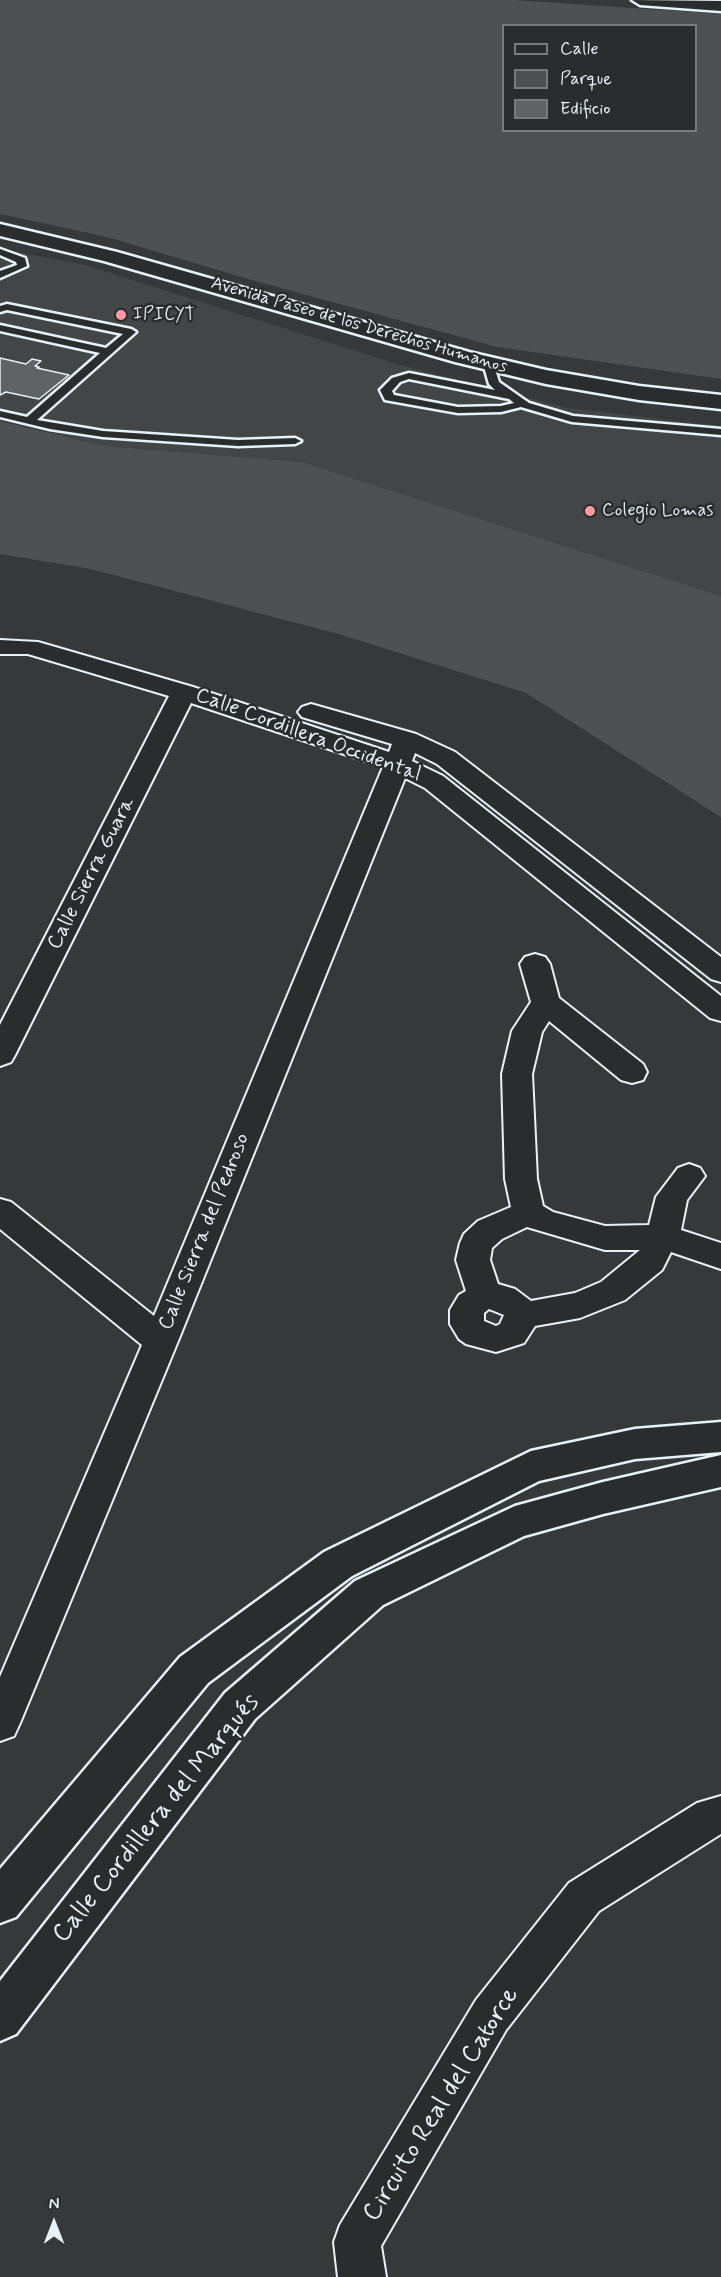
<!DOCTYPE html>
<html>
<head>
<meta charset="utf-8">
<style>
  body { margin:0 }
  #map { position:relative; width:721px; height:2277px; overflow:hidden; background:#35393a; font-family:Mynerve,sans-serif }
  canvas { display:block }
  .legend { position:absolute; left:502px; top:24px; width:195px; height:108px; box-sizing:border-box; background:#2a2d2e; border:2px solid #767b7f; margin:0; padding:8px 10px; list-style:none; font-size:18px; color:#e8f1f8 }
  .legend li { display:flex; align-items:center; gap:12px; height:30px }
  .legend b { width:30px; border:2px solid #767b7f }
  .north { position:absolute; left:24px; top:2193px; width:60px; height:60px; -webkit-text-stroke:4px #2a2d2e; paint-order:stroke; rotate:0deg; font-size:16px; font-weight:700; line-height:24px; text-align:center; color:#e8f1f8 }
  .north::after { content:''; display:block; margin:auto; width:21px; height:27px; background:#e8f1f8; clip-path:polygon(50% 0,100% 100%,50% 72%,0 100%) }
</style>
</head>
<body>
<div id="map">
<canvas width="721" height="2277"></canvas>
<ul class="legend">
<li><b style="height:8px;background:#2a2d2e"></b>Calle</li>
<li><b style="height:16px;background:#4d5152"></b>Parque</li>
<li><b style="height:16px;background:#5f6365"></b>Edificio</li>
</ul>
<div class="north">N</div>
</div>
<script>
const context = document.querySelector('canvas').getContext('2d');
context.lineJoin = 'round';
function fillPath(path, color) {
  context.fillStyle = color;
  context.fill(path, 'evenodd');
}
function poly(rows) {
  const path = new Path2D();
  for (const r of rows) {
    path.moveTo(r[0], r[1]);
    for (let i = 2; i < r.length; i += 2) path.lineTo(r[i], r[i + 1]);
  }
  return path;
}
function strokePath(path, color, width, dash) {
  context.strokeStyle = color;
  context.lineWidth = width;
  context.lineCap = dash ? 'butt' : 'round';
  context.setLineDash(dash || []);
  context.stroke(path);
}
function write(font, color, halo, rows, align = 'center') {
  context.font = font + ' Mynerve,sans-serif';
  context.lineWidth = 5;
  context.setLineDash([]);
  context.textBaseline = 'middle';
  context.strokeStyle = halo;
  context.fillStyle = color;
  for (const [text, x, y, turn = 0] of rows) {
    context.save();
    context.translate(x, y);
    context.rotate((+turn || 0) * Math.PI / 180);
    context.textAlign = isNaN(turn) ? turn : align;
    if (halo) context.strokeText(text, 0, 0);
    context.fillText(text, 0, 0);
    context.restore();
  }
}
const built = poly([
  [0,249,82,264,400,365,567,408,721,426,721,596,302,462,104,446,0,420]
]);
const green = poly([
  [0,0,514,0,721,14,721,379,497,347,248,279,107,237,0,214],
  [504,26,696,26,696,130,504,130],
  [0,421,104,446,302,462,721,596,721,817,526,693,342,635,91,569,0,554]
]);
const building = poly([
  [0,358,26,364,32,359,41,361,35,366,39,367,37,368,69,375,39,399,6,392,0,395,0,358]
]);
const lane = poly([
  [0,249,25,258,27,266,0,278,0,271,17,265,16,262,0,255,0,249],
  [7,304,131,329,136,332,37,420,103,431,238,440,295,438,301,441,295,444,238,446,103,437,50,429,0,417,0,411,27,417,100,353,0,331,0,325,106,348,123,334,7,310,0,312,0,306,7,304],
  [488,360,493,363,499,382,529,403,573,416,721,429,721,435,572,422,521,407,501,412,458,413,385,400,380,390,392,378,409,373,495,390,489,384,483,363,488,360],
  [409,379,509,399,514,403,501,406,458,407,394,395,392,391,400,382,409,379]
]);
const street = poly([
  [0,640,38,642,193,687,389,752,392,744,302,717,298,712,302,707,311,704,416,734,455,752,721,957,721,982,711,979,437,764,415,753,412,761,443,776,721,996,721,1021,710,1018,425,788,405,778,178,1341,20,1723,14,1736,0,1741,0,1677,142,1345,0,1229,0,1199,11,1202,154,1316,383,767,191,703,15,1055,11,1062,0,1066,0,1025,169,696,28,654,0,654,0,640],
  [535,954,545,957,550,964,559,998,643,1064,647,1072,643,1080,632,1083,621,1080,549,1021,542,1032,532,1074,537,1179,543,1206,553,1212,605,1226,649,1225,656,1197,678,1168,689,1164,700,1168,705,1176,687,1200,681,1230,721,1243,721,1269,671,1252,662,1270,625,1300,580,1318,535,1326,524,1343,496,1352,466,1344,459,1339,450,1324,450,1310,459,1295,466,1291,456,1260,460,1243,464,1234,478,1221,511,1207,505,1179,502,1074,512,1031,531,1002,520,964,525,957,535,954],
  [527,1227,605,1250,640,1250,601,1282,575,1293,531,1301,515,1289,498,1284,490,1260,492,1248,502,1239,527,1227],
  [489,1309,504,1315,500,1324,496,1326,484,1321,484,1313,489,1309],
  [721,1796,721,1834,599,1911,506,2030,381,2246,386,2277,338,2277,334,2242,340,2225,476,2000,569,1883,697,1803,721,1796]
]);
const secondary = poly([
  [0,224,117,252,469,352,546,370,639,386,721,395,721,409,639,400,546,384,455,362,104,261,0,236,0,224],
  [721,1422,721,1452,635,1459,539,1481,352,1576,208,1683,16,1917,0,1923,0,1869,180,1657,324,1552,531,1451,635,1429,721,1422],
  [721,1455,721,1487,603,1514,524,1536,383,1605,255,1719,16,2034,0,2041,0,1981,225,1693,355,1581,515,1506,603,1482,721,1455]
]);
const highway = poly([
  [632,0,721,1,721,11,640,5,632,0]
]);
const markers = [
  [121,315,6,"#ff9aa2"],
  [590,511,6,"#ff9aa2"]
];
const farPoinames = [
  ["IPICYT",133,315],
  ["Colegio Lomas",602,511]
];
const farStreetnames = [
  ["Avenida Paseo de los Derechos Humanos",359,326,16]
];
const streetNames = [
  ["Calle Cordillera Occidental",308,736,20],
  ["Calle Sierra Guara",92,874,-63],
  ["Calle Sierra del Pedroso",205,1232,-68]
];
const nearStreetnames = [
  ["Calle Cordillera del Marqués",157,1819,-51],
  ["Circuito Real del Catorce",442,2105,-58]
];
fillPath(built, '#424647');
fillPath(green, '#4d5152');
fillPath(building, '#5f6365');
strokePath(building, '#e8f1f8', 1.5);
strokePath(lane, '#e8f1f8', 5);
strokePath(street, '#e8f1f8', 4);
strokePath(secondary, '#e8f1f8', 5);
strokePath(highway, '#e8f1f8', 5);
fillPath(lane, '#2a2d2e');
fillPath(street, '#2a2d2e');
fillPath(secondary, '#2a2d2e');
fillPath(highway, '#2a2d2e');
for (const [x, y, r, color] of markers) {
  const dot = new Path2D();
  dot.arc(x, y, r, 0, 2 * Math.PI);
  context.fillStyle = color;
  context.fill(dot);
  strokePath(dot, '#2a2d2e', 2);
}
write('18px', '#e8f1f8', '#2a2d2e', farPoinames, 'left');
write('18px', '#e8f1f8', '#2a2d2e', farStreetnames);
write('21px', '#e8f1f8', '#2a2d2e', streetNames);
write('26px', '#e8f1f8', '#2a2d2e', nearStreetnames);
</script>
</body>
</html>
